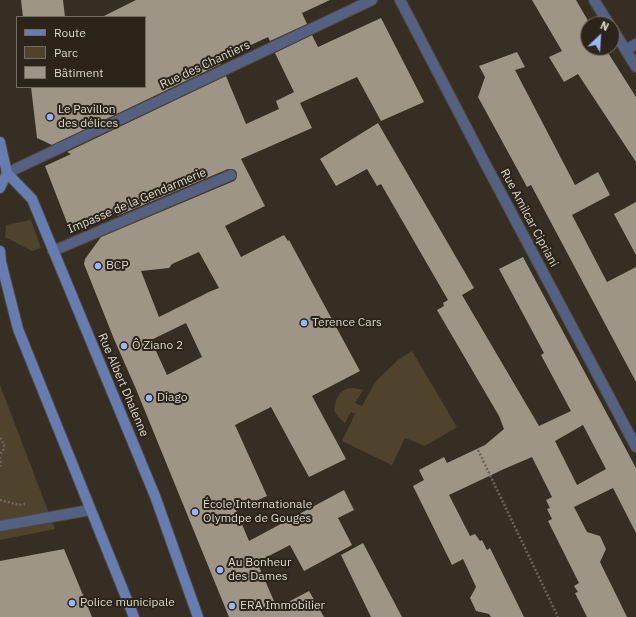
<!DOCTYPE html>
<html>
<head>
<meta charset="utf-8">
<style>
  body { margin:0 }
  #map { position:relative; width:636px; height:617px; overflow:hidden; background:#362e22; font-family:"IBM Plex Sans",sans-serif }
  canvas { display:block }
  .legend { position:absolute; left:16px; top:16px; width:130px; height:72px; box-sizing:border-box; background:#2c2418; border:1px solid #736c62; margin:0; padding:5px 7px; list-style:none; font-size:12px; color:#ddd8d0 }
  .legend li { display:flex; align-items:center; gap:8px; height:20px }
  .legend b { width:20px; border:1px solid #736c62 }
  .north { position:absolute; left:580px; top:16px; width:40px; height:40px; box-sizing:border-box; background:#2c2418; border:1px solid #736c62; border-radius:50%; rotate:25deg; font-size:11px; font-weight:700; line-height:16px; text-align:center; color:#ddd8d0 }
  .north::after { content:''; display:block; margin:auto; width:14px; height:18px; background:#99b5fd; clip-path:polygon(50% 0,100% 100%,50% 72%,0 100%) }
</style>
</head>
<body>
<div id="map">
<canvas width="636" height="617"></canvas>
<ul class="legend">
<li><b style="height:5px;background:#677cb0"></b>Route</li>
<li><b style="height:11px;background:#50432d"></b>Parc</li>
<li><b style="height:11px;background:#9e9586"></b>Bâtiment</li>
</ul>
<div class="north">N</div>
</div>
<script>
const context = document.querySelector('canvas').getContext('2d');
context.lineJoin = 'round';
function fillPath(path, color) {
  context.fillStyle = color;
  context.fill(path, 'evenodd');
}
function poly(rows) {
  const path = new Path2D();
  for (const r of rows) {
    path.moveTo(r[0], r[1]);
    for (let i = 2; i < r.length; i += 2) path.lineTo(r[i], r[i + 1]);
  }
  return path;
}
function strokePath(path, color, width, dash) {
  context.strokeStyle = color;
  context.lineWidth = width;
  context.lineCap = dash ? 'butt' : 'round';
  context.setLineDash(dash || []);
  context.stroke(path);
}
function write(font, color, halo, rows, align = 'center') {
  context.font = font + ' "IBM Plex Sans",sans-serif';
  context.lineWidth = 4;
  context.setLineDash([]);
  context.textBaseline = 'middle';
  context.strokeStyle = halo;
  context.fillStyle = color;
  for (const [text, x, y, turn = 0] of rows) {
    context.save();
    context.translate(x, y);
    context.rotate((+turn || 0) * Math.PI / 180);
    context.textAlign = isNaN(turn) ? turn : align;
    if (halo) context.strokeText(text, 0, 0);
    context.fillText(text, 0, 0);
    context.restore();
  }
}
const green = poly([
  [31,220,41,248,32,251,5,237,6,225],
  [412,351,457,427,425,446,405,438,392,465,342,441,355,414,351,412,345,423,338,417,334,410,336,400,340,393,346,389,352,388,359,389,363,390,355,403,362,406,376,381,398,360],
  [0,385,55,529,0,540]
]);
const building = poly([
  [21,0,63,0,65,17,23,17],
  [136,0,330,0,302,13,307,24,270,41,268,37,219,60,221,64,52,145,37,138,31,87,145,87,145,17,102,17],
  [532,0,576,0,590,24,588,24,588,48,605,48,636,97,636,162,578,74,564,82,549,57,562,51],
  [381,18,424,102,381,121,357,77,300,103,312,128,241,159,265,206,225,226,241,257,284,235,288,241,289,240,360,371,312,396,346,459,309,477,271,407,235,425,267,496,236,510,249,541,344,490,354,510,338,518,352,545,304,571,290,545,257,562,277,608,309,591,324,617,229,617,136,389,114,339,84,264,85,259,101,237,234,181,236,179,237,173,235,170,231,169,228,169,117,216,122,210,71,233,45,166,71,154,67,152,226,76,246,124,279,109,276,101,294,92,275,53,312,35,318,47],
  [199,252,219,288,211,291,159,317,141,271,169,268,172,264],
  [186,323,202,357,167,375,151,340],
  [517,52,525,67,515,70,575,185,598,172,610,195,572,215,607,282,636,267,636,382,531,185,527,187,478,97,485,77,479,66],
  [378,123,474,288,462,295,539,426,571,411,541,355,544,353,499,269,523,257,636,468,636,533,613,488,574,507,587,532,600,536,606,549,600,562,627,617,587,617,575,593,578,592,574,586,579,583,548,521,552,519,547,509,550,508,546,500,552,497,532,457,504,469,449,495,470,536,475,534,480,541,482,540,487,550,490,548,524,617,491,617,489,614,476,611,470,598,476,587,463,559,452,565,413,486,424,480,419,470,444,457,447,463,485,445,504,429,499,416,437,310,444,306,443,303,448,300,381,184,377,186,367,169,336,186,320,159],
  [583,425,606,469,577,485,555,441],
  [636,202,636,255,614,214],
  [363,543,402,617,371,617,341,555],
  [64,549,92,617,0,617,0,561]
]);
const path = poly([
  [0,438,3,442,4,446,3,451,0,454],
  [478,450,558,617],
  [0,457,1,464,0,467],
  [0,500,19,505,25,504]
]);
const lane = poly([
  [0,526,90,510]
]);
const street = poly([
  [400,0,487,167,636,447],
  [594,0,609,24],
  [612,28,636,67],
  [626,50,636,44],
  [7,173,372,0],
  [53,251,231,175]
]);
const secondary = poly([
  [0,142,7,173,32,199,155,496,198,617],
  [0,188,7,173],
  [0,251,1,262,18,329,134,617]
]);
const markers = [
  [50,117,4,"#99b5fd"],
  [98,266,4,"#99b5fd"],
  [304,323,4,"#99b5fd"],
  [124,346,4,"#99b5fd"],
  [149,398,4,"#99b5fd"],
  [195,512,4,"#99b5fd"],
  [220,570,4,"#99b5fd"],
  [72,603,4,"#99b5fd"],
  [232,606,4,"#99b5fd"]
];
const streetNames = [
  ["Rue des Chantiers",205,65,-25],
  ["Impasse de la Gendarmerie",137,201,-23],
  ["Rue Amilcar Cipriani",529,218,62],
  ["Rue Albert Dhalenne",123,385,67]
];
const poiNames = [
  ["Le Pavillon",58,110],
  ["des délices",58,124],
  ["BCP",106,266],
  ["Terence Cars",312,323],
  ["Ô Ziano 2",132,346],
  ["Diago",157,398],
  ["École Internationale",203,505],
  ["Olymdpe de Gouges",203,519],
  ["Au Bonheur",228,563],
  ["des Dames",228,577],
  ["Police municipale",80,603],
  ["ERA Immobilier",240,606]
];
fillPath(green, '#50432d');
fillPath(building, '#9e9586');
strokePath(lane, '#51493e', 12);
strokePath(street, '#51493e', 12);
strokePath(secondary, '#51493e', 12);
strokePath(path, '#6b645a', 2.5, [2, 2]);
strokePath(lane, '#546182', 10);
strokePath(street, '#546182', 10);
strokePath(secondary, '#677cb0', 10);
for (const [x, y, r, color] of markers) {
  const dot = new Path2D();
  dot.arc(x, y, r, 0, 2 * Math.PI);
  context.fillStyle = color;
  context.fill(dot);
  strokePath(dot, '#2c2418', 1.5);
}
write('12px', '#ddd8d0', '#2c2418', streetNames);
write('12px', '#ddd8d0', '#2c2418', poiNames, 'left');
</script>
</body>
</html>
